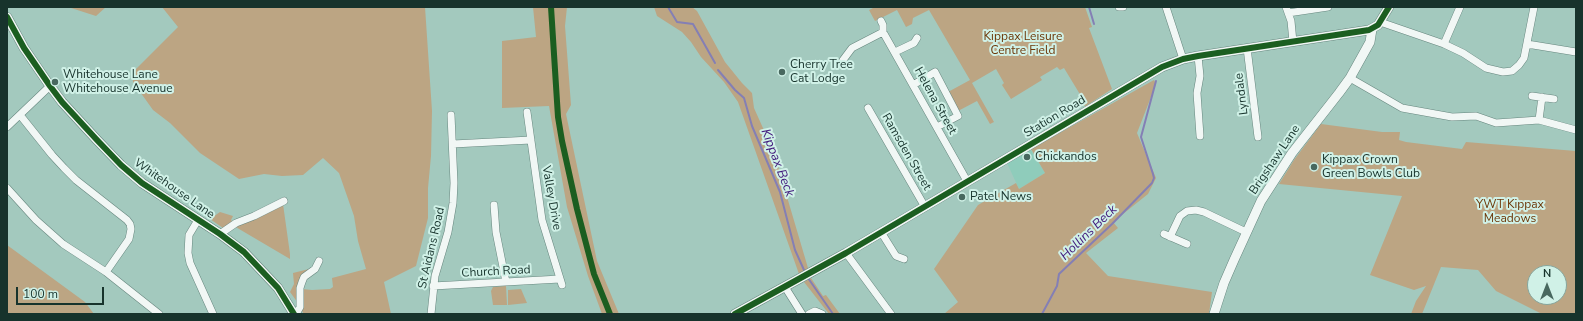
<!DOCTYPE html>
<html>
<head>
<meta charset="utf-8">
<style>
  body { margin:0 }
  #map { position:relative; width:1583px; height:321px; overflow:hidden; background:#a3c9be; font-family:"Nunito Sans",sans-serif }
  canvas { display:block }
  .frame { position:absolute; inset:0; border:8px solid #17332c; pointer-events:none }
  .north { position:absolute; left:1527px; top:265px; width:40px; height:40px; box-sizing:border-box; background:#d0f1e7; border:1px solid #86a59c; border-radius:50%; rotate:0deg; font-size:11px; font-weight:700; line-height:16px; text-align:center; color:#17332c }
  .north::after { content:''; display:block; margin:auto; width:14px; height:18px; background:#48685f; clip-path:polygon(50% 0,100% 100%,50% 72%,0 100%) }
  .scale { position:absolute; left:16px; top:287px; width:88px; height:18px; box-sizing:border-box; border:2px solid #17332c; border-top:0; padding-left:5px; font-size:12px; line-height:14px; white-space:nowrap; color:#17332c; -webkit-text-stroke:3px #d0f1e7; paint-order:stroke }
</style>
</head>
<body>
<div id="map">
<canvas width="1583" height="321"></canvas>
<div class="frame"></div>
<div class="north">N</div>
<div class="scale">100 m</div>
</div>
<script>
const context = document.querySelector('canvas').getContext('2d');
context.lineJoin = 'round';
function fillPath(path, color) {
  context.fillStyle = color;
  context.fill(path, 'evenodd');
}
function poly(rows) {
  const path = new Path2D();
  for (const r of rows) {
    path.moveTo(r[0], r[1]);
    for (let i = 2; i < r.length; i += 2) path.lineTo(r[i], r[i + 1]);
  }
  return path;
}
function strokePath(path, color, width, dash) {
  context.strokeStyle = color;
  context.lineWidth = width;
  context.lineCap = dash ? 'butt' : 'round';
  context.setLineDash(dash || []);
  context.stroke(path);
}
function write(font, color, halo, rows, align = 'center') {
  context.font = font + ' "Nunito Sans",sans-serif';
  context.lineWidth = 4;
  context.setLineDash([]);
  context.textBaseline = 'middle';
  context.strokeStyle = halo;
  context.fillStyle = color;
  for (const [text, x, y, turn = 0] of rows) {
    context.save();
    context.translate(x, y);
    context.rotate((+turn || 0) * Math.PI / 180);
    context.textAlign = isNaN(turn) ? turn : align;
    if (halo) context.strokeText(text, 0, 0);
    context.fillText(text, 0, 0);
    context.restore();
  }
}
const built = poly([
  [1031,150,1045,173,1019,189,1007,163]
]);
const green = poly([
  [68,7,106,7,96,16],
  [162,7,425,7,432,111,431,156,428,188,428,218,416,266,384,282,391,314,304,314,302,311,302,289,312,290,330,289,333,287,332,278,366,269,358,241,354,216,339,173,323,158,303,175,282,176,264,174,239,179,200,153,170,123,153,110,133,82,132,73,178,27],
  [533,7,567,7,565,26,571,105,566,114,597,261,619,314,602,314,588,276,567,207,549,106,502,108,502,41,536,37],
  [556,106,559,106,563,141,568,165,566,165,561,142],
  [654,7,692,7,697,11,725,62,742,83,752,93,754,108,771,146,772,153,777,163,808,268,799,274,738,102,724,82,701,57,691,42,682,32,657,16],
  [875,7,1085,7,1092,27,1089,28,1112,89,1086,106,1082,105,1077,99,1081,96,1064,68,1060,70,1057,67,1040,77,1042,80,1011,99,1002,85,1004,83,996,69,972,83,994,122,990,124,977,101,958,111,948,92,970,80,929,10,913,18,912,24,906,27,897,10,875,21,869,10],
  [1154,80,1156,84,1137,133,1156,178,1148,194,1113,222,1118,228,1086,253,1108,276,1212,292,1209,314,944,314,958,302,934,269,978,205,1016,183,1019,189,1045,173,1031,149],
  [1321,124,1382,132,1400,132,1399,140,1406,142,1462,149,1466,142,1576,151,1576,314,1542,314,1496,291,1478,270,1441,267,1422,314,1411,314,1416,301,1426,286,1414,290,1370,275,1402,196,1279,184,1294,160],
  [1535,273,1559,273,1559,297,1535,297],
  [283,204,290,254,290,259,234,226],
  [220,212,233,216,231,220,233,222,223,228,210,219],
  [7,245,85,302,94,314,7,314],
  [313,268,303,276,298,303,290,292,294,284,293,273],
  [811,278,823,296,826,295,840,314,829,314,804,282],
  [506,286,507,305,493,305,491,291,493,287],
  [521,289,527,303,508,305,508,290]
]);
const stream = poly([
  [668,7,677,22,693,24,715,63],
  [1089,7,1094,24],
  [718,70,735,90,744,98,752,126,780,192,795,250,804,270],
  [808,278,833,314],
  [1042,314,1057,286,1059,274,1112,224,1152,183,1154,178,1153,174,1141,137,1156,81]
]);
const minor = poly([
  [1119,7,1123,7],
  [1166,7,1183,59],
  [1286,7,1291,21,1293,42],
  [1288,13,1328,7],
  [881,21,883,25,883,32],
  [1381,21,1383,23,1444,44,1460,7],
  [883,32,967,181],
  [1444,44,1463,53,1486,68,1503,72,1512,71,1519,65,1524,58,1534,7],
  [1527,44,1576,52],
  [1247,48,1258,137],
  [895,52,914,43,917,38],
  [1198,56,1200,76,1197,93,1200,136],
  [843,60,852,48,883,32],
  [1350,78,1402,108,1452,117,1476,116,1496,123,1539,120,1576,130],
  [913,85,935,72,958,116,937,127],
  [1532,96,1554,99],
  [868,108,925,207],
  [527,112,542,220,562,285],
  [20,115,52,155,64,168,76,180,127,220,130,224,131,229,129,239,106,272],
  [1539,120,1542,97],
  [7,127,50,86],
  [453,144,531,140],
  [7,188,36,220,63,244,106,272,159,314],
  [494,205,496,232,506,282],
  [198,220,189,235,188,253,190,263,213,314],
  [881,232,896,256,904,259],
  [220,234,236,223,254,216,284,201],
  [1164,234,1187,244],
  [1170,237,1180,216,1187,211,1196,210,1204,212,1246,232],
  [846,253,891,314],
  [433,286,560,279],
  [785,287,802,314],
  [296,314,300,307,300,288,302,282,304,277,315,269,319,261],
  [431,314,435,276,448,232,453,203,454,183,451,115],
  [809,314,815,311,822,314]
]);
const tertiary = poly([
  [7,17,24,48,50,86,62,102,97,140,121,165,142,183,220,234,244,252,278,288,294,314],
  [735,314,846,253,1162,67,1183,59,1198,56,1369,30,1378,25,1389,7],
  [1214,314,1224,283,1234,260,1261,201,1292,153,1339,93,1350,78,1370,42,1372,29]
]);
const cycleway = poly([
  [551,7,558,117,562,141,577,209,594,274,610,314],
  [7,17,24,48,50,86,62,102,97,140,121,165,142,183,220,234,244,252,278,288,294,314],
  [735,314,846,253,1162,67,1183,59,1198,56,1369,30,1378,25,1389,7]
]);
const markers = [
  [782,72,4,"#48685f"],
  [55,82,4,"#48685f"],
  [1027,157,4,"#48685f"],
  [1314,167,4,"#48685f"],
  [962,197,4,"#48685f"]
];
const parkNames = [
  ["Kippax Leisure",1023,37],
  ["Centre Field",1023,51],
  ["YWT Kippax",1510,205],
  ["Meadows",1510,219]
];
const poiNames = [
  ["Cherry Tree",790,65],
  ["Cat Lodge",790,79],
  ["Whitehouse Lane",63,75],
  ["Whitehouse Avenue",63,89],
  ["Chickandos",1035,157],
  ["Kippax Crown",1322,160],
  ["Green Bowls Club",1322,174],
  ["Patel News",970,197]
];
const streetNames = [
  ["Lyndale",1242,94,-97],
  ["Helena Street",935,101,61],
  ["Station Road",1055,117,-31],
  ["Ramsden Street",906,152,60],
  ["Brigshaw Lane",1275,160,-56],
  ["Whitehouse Lane",174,189,35],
  ["Valley Drive",551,198,80],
  ["St Aidans Road",432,248,-77],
  ["Church Road",496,272,-3]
];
const waterNames = [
  ["Kippax Beck",777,163,69],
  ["Hollins Beck",1089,233,-44]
];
fillPath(built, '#8fccbb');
fillPath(green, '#bca583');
strokePath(stream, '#847fb5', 2);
strokePath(minor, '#66867e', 8);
strokePath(tertiary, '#66867e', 10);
strokePath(minor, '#f1f7f5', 7);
strokePath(tertiary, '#f1f7f5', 9);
strokePath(cycleway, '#1b5e20', 6);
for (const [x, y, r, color] of markers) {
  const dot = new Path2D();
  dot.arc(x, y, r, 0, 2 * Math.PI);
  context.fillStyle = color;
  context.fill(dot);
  strokePath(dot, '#d0f1e7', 1.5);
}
write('12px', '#6c3708', '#d0f1e7', parkNames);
write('12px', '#17332c', '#d0f1e7', poiNames, 'left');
write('12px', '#17332c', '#d0f1e7', streetNames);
write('italic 13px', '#40187c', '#d0f1e7', waterNames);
</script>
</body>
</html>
